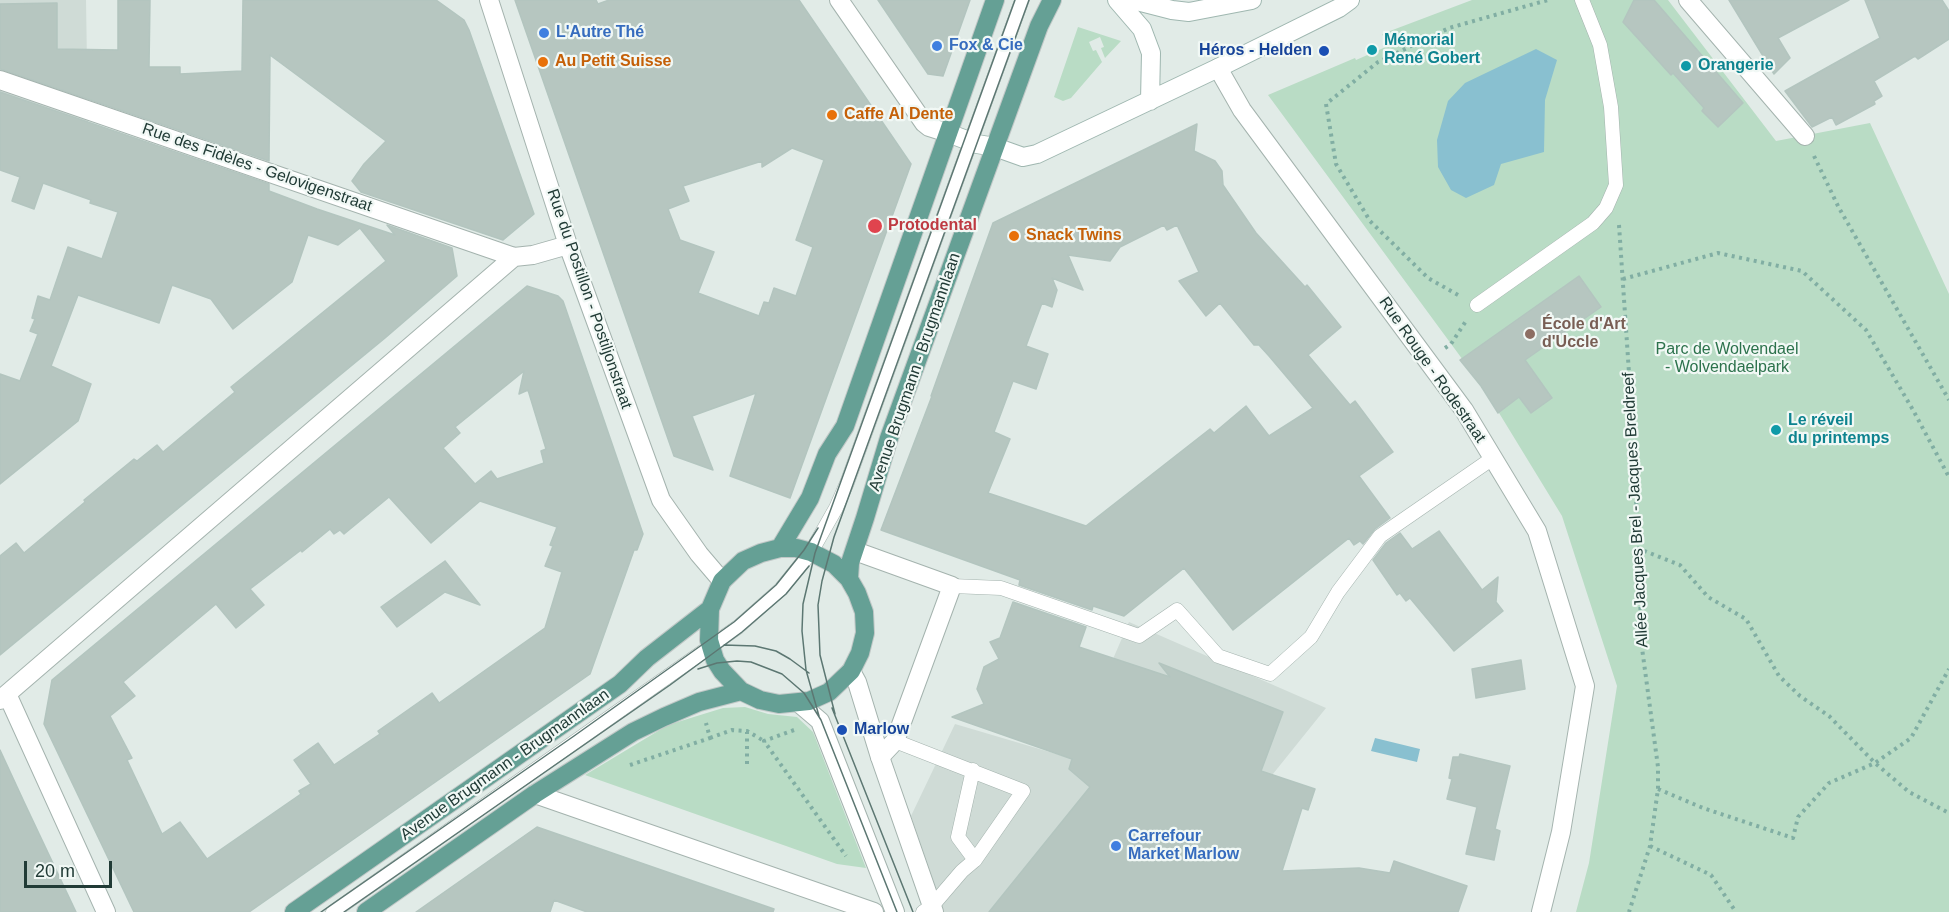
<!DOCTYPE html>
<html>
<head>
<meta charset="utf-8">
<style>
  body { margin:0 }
  #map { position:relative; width:1949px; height:912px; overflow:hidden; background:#e1ebe7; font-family:Helvetica,sans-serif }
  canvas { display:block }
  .scale { position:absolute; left:24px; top:861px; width:88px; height:27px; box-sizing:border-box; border:3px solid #213b36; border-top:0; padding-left:8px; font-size:18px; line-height:21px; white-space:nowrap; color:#213b36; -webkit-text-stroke:4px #f1f8f5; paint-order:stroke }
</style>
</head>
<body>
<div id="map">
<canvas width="1949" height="912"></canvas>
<div class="scale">20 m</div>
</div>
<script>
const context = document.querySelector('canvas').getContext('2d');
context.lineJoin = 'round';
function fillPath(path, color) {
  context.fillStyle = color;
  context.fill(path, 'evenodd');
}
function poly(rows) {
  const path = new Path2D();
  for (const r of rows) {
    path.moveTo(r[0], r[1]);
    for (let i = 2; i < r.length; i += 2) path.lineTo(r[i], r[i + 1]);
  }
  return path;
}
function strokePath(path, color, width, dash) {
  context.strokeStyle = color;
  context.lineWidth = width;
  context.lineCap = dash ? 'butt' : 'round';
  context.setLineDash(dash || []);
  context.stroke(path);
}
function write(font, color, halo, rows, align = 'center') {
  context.font = font + ' Helvetica,sans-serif';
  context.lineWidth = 4.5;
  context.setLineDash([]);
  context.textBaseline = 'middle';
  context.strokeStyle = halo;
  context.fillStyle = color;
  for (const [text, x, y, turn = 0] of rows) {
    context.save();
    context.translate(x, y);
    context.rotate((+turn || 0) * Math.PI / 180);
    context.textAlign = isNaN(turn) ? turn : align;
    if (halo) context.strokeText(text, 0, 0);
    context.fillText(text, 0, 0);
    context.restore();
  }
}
const built = poly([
  [0,0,86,0,88,128,0,99],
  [1129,622,1326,708,1162,912,944,912,911,816,955,724,1070,758]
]);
const green = poly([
  [1472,0,1668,0,1776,141,1870,123,1949,294,1949,912,1576,912,1589,863,1617,686,1562,516,1485,390,1268,95,1355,58,1356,60,1388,46,1382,34],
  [1078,27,1121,41,1105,58,1101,48,1104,47,1100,37,1089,42,1093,51,1096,50,1102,62,1071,98,1063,101,1054,97],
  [745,707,768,714,797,717,813,732,866,868,837,864,585,775,668,725,723,708]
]);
const water = poly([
  [1536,49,1557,60,1545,100,1544,152,1501,164,1494,185,1466,198,1451,190,1438,167,1437,140,1448,101,1465,83],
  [1375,738,1420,749,1417,762,1371,751]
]);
const building = poly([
  [118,0,150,0,149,67,180,67,180,74,242,71,243,0,436,0,464,20,469,30,534,214,503,240,361,192,352,181,364,164,386,141,270,55,269,161,0,69,0,4,57,3,57,49,118,50,118,0],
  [515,0,596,0,598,4,609,0,799,0,911,164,790,498,730,476,756,393,692,416,713,470,674,456,515,0],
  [792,148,824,160,796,240,813,247,796,296,774,288,769,303,764,302,759,316,698,293,714,252,680,240,668,209,689,201,683,186,762,161,762,167,792,148],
  [878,0,970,0,943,76,928,74,878,0],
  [1634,0,1654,0,1743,103,1718,127,1702,111,1704,108,1673,73,1671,75,1623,22,1634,0],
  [1729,0,1849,0,1778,38,1790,58,1774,74,1729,0],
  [1865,0,1942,0,1949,11,1949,39,1918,59,1915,56,1874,81,1882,96,1874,101,1875,104,1836,125,1832,117,1812,127,1785,91,1880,38,1865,0],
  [0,92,269,184,269,191,317,209,395,235,387,225,452,248,457,276,385,338,0,655,0,556,16,543,24,553,85,502,84,500,134,459,137,461,157,445,163,452,235,392,231,387,386,261,360,228,338,245,308,235,292,282,233,329,211,299,172,285,159,323,78,295,51,366,91,384,78,421,0,484,0,374,20,381,38,334,30,331,35,319,32,318,38,296,50,300,68,247,102,259,118,212,90,203,91,200,43,183,34,209,12,201,20,177,0,170,0,92],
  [1197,124,1194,151,1215,161,1222,171,1223,185,1256,233,1305,287,1307,285,1341,327,1308,355,1350,405,1355,401,1393,452,1359,476,1390,518,1375,529,1363,544,1360,541,1354,545,1349,538,1233,630,1184,568,1124,616,1093,606,1092,610,1019,585,1020,580,881,530,932,396,931,396,993,223,1197,124],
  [1164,225,1167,230,1177,225,1199,272,1179,281,1206,316,1220,303,1254,345,1259,345,1269,356,1313,408,1269,436,1246,406,1214,433,1210,429,1086,526,988,493,1010,439,994,432,1013,381,1036,389,1048,354,1026,346,1042,303,1052,307,1057,290,1052,278,1083,290,1068,255,1110,261,1120,247,1164,225],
  [1579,276,1601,307,1525,360,1552,398,1531,413,1519,397,1498,413,1481,386,1460,360,1579,276],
  [527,286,558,296,563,301,643,534,637,550,634,550,590,674,249,912,134,912,44,724,52,680,527,286],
  [524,371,519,394,528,390,546,449,541,451,544,463,497,479,491,471,475,484,443,448,460,433,455,427,524,371],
  [389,497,431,543,480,501,557,527,550,545,553,546,545,566,562,572,545,628,439,703,432,693,378,731,380,734,334,765,318,743,294,760,311,784,299,791,301,794,207,859,180,822,162,834,127,760,132,758,110,716,135,696,123,682,216,604,236,628,264,605,250,589,301,550,302,552,330,529,334,534,340,530,344,534,389,497],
  [1439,531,1482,590,1498,577,1496,602,1503,611,1454,651,1410,598,1406,601,1400,593,1397,595,1373,560,1386,543,1400,533,1412,549,1439,531],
  [445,561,480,605,445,592,397,627,381,607,445,561],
  [1013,602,1086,627,1079,647,1170,677,1159,663,1283,712,1261,771,1315,789,1308,810,1302,808,1282,871,1359,868,1390,873,1394,861,1467,886,1458,912,989,912,1090,787,1069,769,1072,759,952,717,984,704,977,689,984,667,999,659,990,642,1000,638,1013,602],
  [1521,660,1525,689,1476,698,1472,669,1521,660],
  [0,750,25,804,76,912,0,912,0,750],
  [1460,754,1510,766,1495,829,1500,831,1494,860,1466,854,1477,807,1447,799,1452,779,1449,778,1453,757,1459,757,1460,754],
  [537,827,774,909,773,912,587,912,554,900,550,912,416,912,537,827]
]);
const path = poly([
  [1814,156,1839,208,1949,400],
  [1619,225,1634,447,1642,648,1658,767,1658,789,1650,846,1629,912],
  [1623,279,1718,253,1802,271,1866,330,1913,410,1949,477],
  [1458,295,1428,278,1370,221,1336,164,1326,104,1378,62,1449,28,1548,0],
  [1445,348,1451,344,1466,321],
  [1637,548,1680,565,1708,597,1746,619,1779,676,1800,696,1829,716,1875,763,1909,792,1949,813],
  [794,730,764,741,846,856],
  [710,738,732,730,747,731,764,741],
  [747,764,747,732],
  [630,765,710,738,706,723],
  [1658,789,1703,808,1793,838,1798,817,1829,783,1875,763,1911,738,1949,669],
  [1650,846,1711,875,1736,912]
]);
const service = poly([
  [1477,305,1593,223,1606,208,1616,185,1611,107,1600,45,1582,0],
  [952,586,1001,588,1139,636,1177,610,1218,656,1270,674,1311,637,1338,592,1380,536,1493,458],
  [895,741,1023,791,975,860,962,871,932,906,923,912],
  [973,770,958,837,975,860],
  [333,912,738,627,781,589,811,552,836,508,847,483,1022,0]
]);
const minor = poly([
  [489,0,568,245,661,500,699,554,722,581],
  [839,0,924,123,929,127,948,133],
  [1688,0,1805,136],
  [1218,68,1242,110,1464,410,1537,531,1585,686,1561,832,1541,912],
  [0,80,514,257],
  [855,551,952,586,895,741,880,757],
  [7,694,106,912],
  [0,700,514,257,533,255,568,245],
  [535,794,874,912]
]);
const tertiary = poly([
  [851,671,857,682,880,757,934,912],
  [800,704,820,721,895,912]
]);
const secondary = poly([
  [1117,0,1142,29,1151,53,1150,101],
  [1133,0,1172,10,1189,12,1252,0],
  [948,133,977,144,995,147,1023,157,1037,154,1218,68,1339,8,1350,0]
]);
const primary = poly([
  [780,548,810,498,827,454,845,426,995,0],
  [849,579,850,563,865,518,889,438,1039,26,1052,0],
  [294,912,620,684,647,658,710,609],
  [366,912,535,794,633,732,664,717,699,702,741,691,760,700,779,704,809,701,829,692,851,671,860,653,865,633,864,612,857,593,849,579,834,564,811,552,796,548,780,548,761,553,743,561,722,581,710,609,709,640,715,660,722,671,741,691]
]);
const tram = poly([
  [724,645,755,646,776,651,790,659,809,673],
  [698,669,717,663,737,661,751,662,782,674,804,693,821,720,897,912],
  [832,708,913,912],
  [835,714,820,655,818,605,822,581,834,537,1029,0],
  [819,716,806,670,802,631,803,604,815,553,1015,0],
  [321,912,574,736,734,622,776,585,804,550,818,528],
  [344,912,670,685,742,632,786,594,809,566]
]);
const markers = [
  [544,33,6,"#3f7fe0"],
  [937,46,6,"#3f7fe0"],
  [1372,50,6,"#0f9aa8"],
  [1324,51,6,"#1a4fb4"],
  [543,62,6,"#e8710a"],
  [1686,66,6,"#0f9aa8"],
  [832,115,6,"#e8710a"],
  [875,226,8,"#e0444e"],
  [1014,236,6,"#e8710a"],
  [1530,334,6,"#8d6e63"],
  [1776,430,6,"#0f9aa8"],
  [842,730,6,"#1a4fb4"],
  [1116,846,6,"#3f7fe0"]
];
const shopNames = [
  ["L'Autre Thé",556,33],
  ["Fox & Cie",949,46],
  ["Carrefour",1128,837],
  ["Market Marlow",1128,855]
];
const cultureNames = [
  ["Mémorial",1384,41],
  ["René Gobert",1384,59],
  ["Orangerie",1698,66],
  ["Le réveil",1788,421],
  ["du printemps",1788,439]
];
const transitNames = [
  ["Héros - Helden",1312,51],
  ["Marlow",854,730,"left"]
];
const foodNames = [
  ["Au Petit Suisse",555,62],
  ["Caffe Al Dente",844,115],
  ["Snack Twins",1026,236]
];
const streetNames = [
  ["Rue des Fidèles - Gelovigenstraat",257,168,19],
  ["Rue du Postillon - Postiljonstraat",589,299,71],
  ["Rue Rouge - Rodestraat",1432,370,55],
  ["Avenue Brugmann - Brugmannlaan",915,372,-71],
  ["Allée Jacques Brel - Jacques Breldreef",1636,510,-93],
  ["Avenue Brugmann - Brugmannlaan",505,765,-35]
];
const healthNames = [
  ["Protodental",888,226]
];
const educationNames = [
  ["École d'Art",1542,325],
  ["d'Uccle",1542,343]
];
const parkNames = [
  ["Parc de Wolvendael",1727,350],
  ["- Wolvendaelpark",1727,368]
];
fillPath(built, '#cfdbd6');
fillPath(green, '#b9dcc5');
fillPath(water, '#89c0d0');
fillPath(building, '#b6c6c0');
strokePath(building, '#b3c5bf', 1.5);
strokePath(service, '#a4b3ae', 15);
strokePath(minor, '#a4b3ae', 20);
strokePath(tertiary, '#a4b3ae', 20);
strokePath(secondary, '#9fb7b0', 20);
strokePath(primary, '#c1c8c7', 20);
strokePath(path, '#81aea3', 4, [3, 4.5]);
strokePath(service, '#fff', 14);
strokePath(minor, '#fff', 18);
strokePath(tertiary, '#fff', 18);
strokePath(secondary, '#fff', 18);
strokePath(primary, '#65a095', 18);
strokePath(tram, '#5c7772', 1.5);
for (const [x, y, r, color] of markers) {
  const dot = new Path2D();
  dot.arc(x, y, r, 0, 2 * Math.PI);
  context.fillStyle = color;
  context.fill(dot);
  strokePath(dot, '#f1f8f5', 2);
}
write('bold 16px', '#366cbe', '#f1f8f5', shopNames, 'left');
write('bold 16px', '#0d838f', '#f1f8f5', cultureNames, 'left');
write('bold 16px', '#164399', '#f1f8f5', transitNames, 'right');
write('bold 16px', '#c56008', '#f1f8f5', foodNames, 'left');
write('16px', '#213b36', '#f1f8f5', streetNames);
write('bold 16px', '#be3a42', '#f1f8f5', healthNames, 'left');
write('bold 16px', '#785e54', '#f1f8f5', educationNames, 'left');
write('16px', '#2c724c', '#f1f8f5', parkNames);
</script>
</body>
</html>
